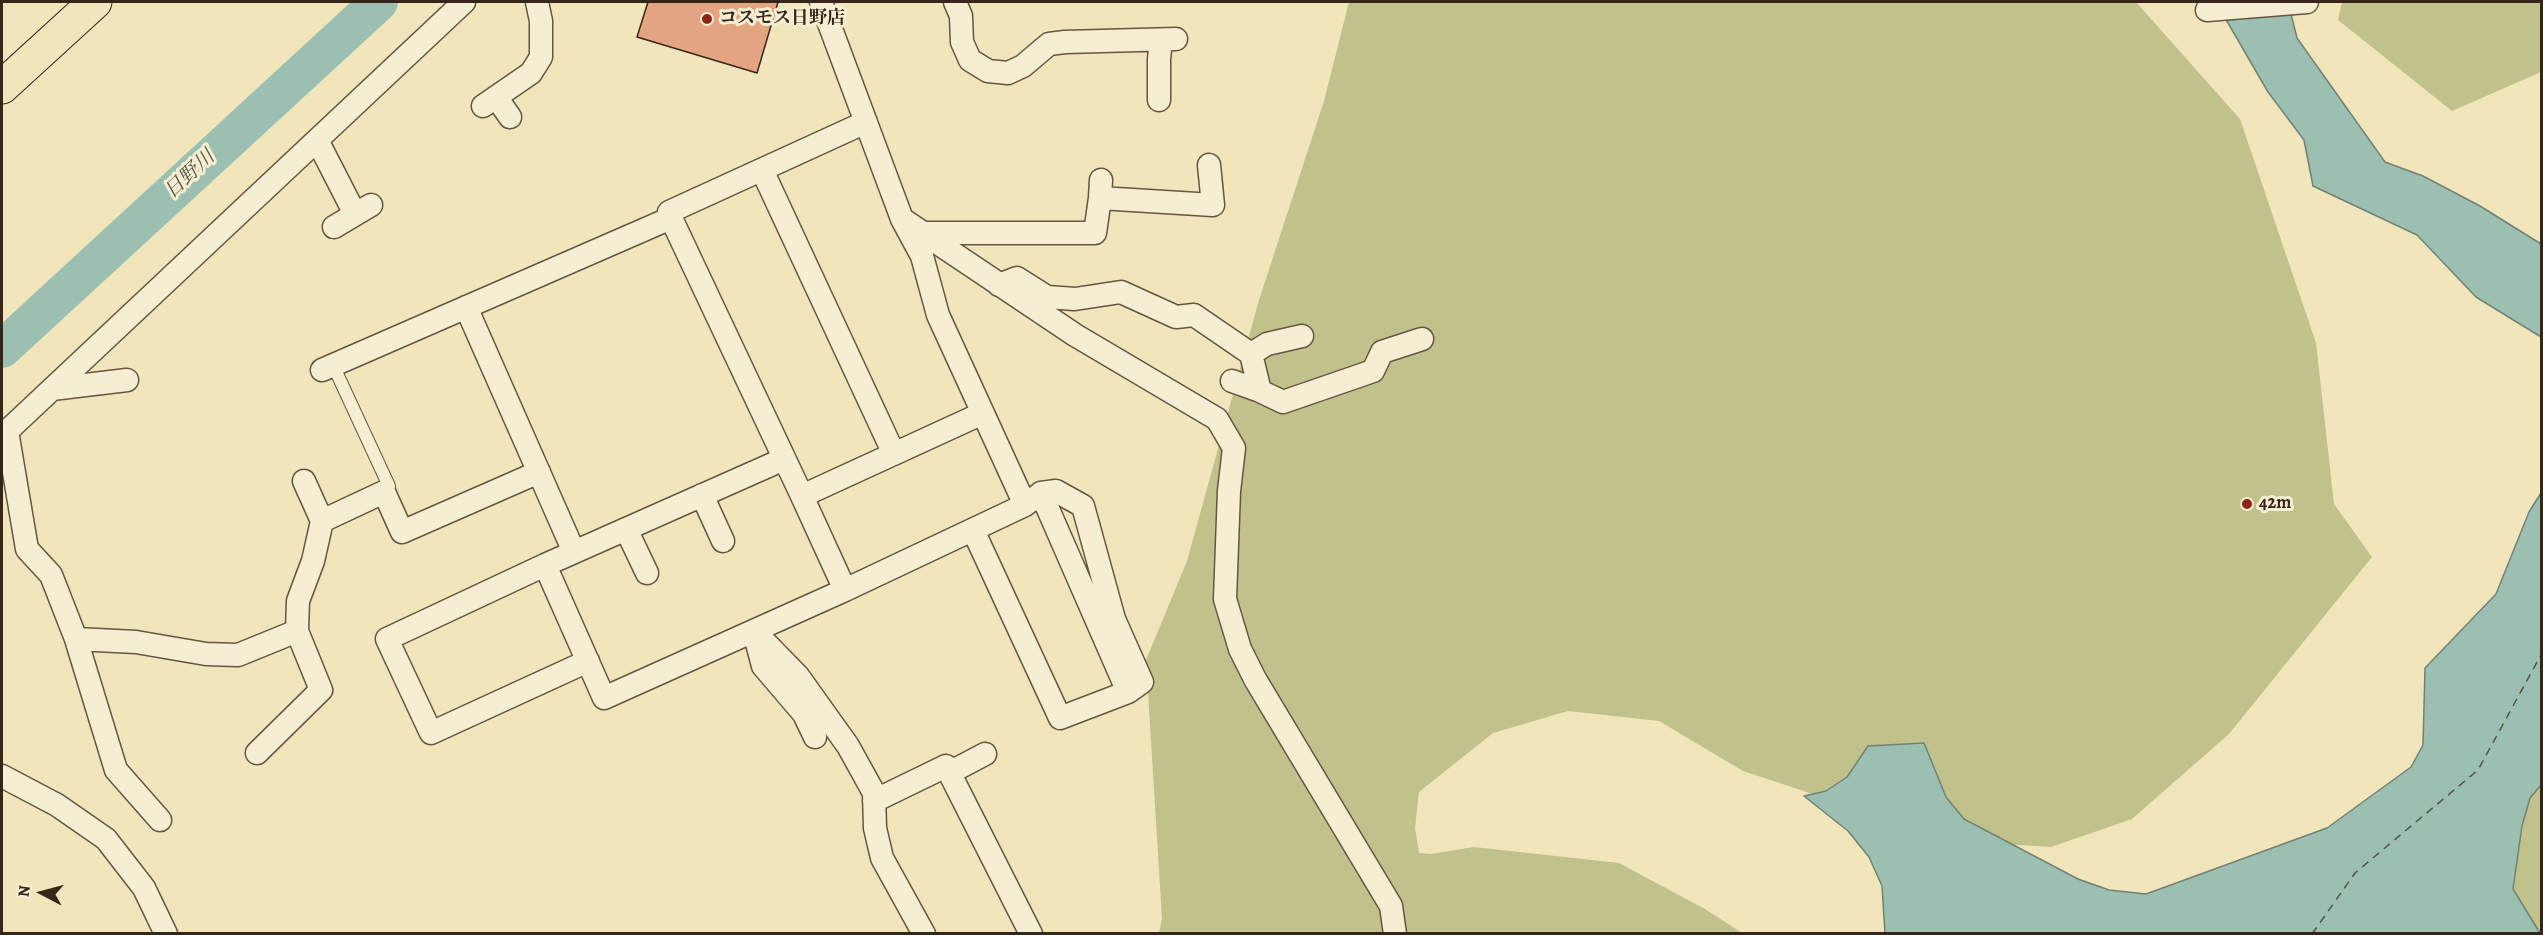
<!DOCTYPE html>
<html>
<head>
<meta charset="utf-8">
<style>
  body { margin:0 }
  #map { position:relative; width:2543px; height:935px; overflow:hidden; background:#f1e5bb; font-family:Alegreya,serif }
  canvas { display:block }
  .frame { position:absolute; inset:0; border:3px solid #362519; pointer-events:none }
  .north { position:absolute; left:12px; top:863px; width:60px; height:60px; -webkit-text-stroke:4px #f6eed3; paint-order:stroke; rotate:276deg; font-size:16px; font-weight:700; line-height:24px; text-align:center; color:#362519 }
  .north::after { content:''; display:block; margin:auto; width:21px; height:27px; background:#362519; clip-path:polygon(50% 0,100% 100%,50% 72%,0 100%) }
</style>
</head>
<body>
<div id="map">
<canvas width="2543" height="935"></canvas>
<div class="frame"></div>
<div class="north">N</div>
</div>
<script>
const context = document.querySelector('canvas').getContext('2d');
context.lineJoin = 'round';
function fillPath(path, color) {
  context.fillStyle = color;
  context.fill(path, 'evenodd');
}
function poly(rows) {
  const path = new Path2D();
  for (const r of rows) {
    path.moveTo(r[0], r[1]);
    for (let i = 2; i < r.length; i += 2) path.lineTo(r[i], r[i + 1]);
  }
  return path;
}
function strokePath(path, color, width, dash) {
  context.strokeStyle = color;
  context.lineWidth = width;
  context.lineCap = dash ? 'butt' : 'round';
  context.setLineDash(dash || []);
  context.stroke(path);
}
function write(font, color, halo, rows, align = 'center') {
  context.font = font + ' Alegreya,"Noto Serif JP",serif';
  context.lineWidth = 6;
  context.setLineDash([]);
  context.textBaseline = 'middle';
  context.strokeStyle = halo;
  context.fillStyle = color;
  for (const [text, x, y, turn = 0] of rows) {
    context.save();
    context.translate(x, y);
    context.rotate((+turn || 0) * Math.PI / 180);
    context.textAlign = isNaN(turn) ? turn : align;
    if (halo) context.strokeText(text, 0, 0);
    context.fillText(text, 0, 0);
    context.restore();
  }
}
const green = poly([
  [1349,2,2136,2,2240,119,2316,343,2334,504,2372,557,2229,734,2132,819,2051,847,1955,841,1743,771,1659,721,1568,711,1493,733,1419,792,1415,828,1419,853,1431,854,1474,847,1619,863,1705,909,1742,933,1159,933,1162,919,1146,660,1187,561,1259,300,1324,101],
  [2342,2,2541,2,2541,72,2452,111,2338,20],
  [2541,777,2541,933,2370,934]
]);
const water = poly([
  [2288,2,2297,38,2385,162,2423,176,2480,206,2541,244,2541,337,2476,297,2417,235,2313,186,2304,140,2268,92,2217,4,2288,2],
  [2541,493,2541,785,2530,798,2522,826,2513,889,2540,933,1885,933,1882,886,1869,857,1848,831,1804,796,1826,791,1847,777,1868,746,1924,743,1946,797,1964,819,2078,879,2109,890,2146,894,2327,828,2411,767,2423,745,2425,668,2496,594,2529,512,2541,493]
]);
const river = poly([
  [2,349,379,2]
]);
const ferry = poly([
  [2312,934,2355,873,2478,770,2542,653]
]);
const building = poly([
  [648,2,778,2,757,73,637,37,648,2]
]);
const service = poly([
  [333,365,389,486,384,492]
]);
const minor = poly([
  [821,2,902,219,922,256,938,315,1025,505],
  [955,2,961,16,962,42,970,60,988,71,1008,73,1023,66,1049,44,1065,42,1176,39],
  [2207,10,2307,2],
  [496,97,510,117],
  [1159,100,1159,59,1161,40],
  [483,106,531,73,541,57,541,21,537,2],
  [317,140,355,214],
  [762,170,894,454],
  [1101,180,1100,198,1213,205,1209,165],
  [671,218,802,496,845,590,604,698,545,565,784,459],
  [902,219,1075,335,1217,419,1234,448,1229,491,1225,599,1240,649,1255,679,1391,906,1395,934],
  [334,227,371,205],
  [921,233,1095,233,1100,198],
  [999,285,1017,278,1047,297,1075,299,1121,292,1176,317,1194,315,1251,354,1267,344,1302,336],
  [466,307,574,552],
  [1251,354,1260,391,1283,402,1373,371,1382,352,1422,339],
  [322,370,671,218,669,212,866,122],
  [1232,381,1260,391],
  [52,389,127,380],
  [7,431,27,549,51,575,76,639,136,642,206,654,238,655,297,631],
  [2,436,464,2],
  [304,481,322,521,384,492,402,532,539,472],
  [1041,493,1056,491,1083,506,1114,619,1142,682,1128,692],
  [702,495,723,541],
  [802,496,983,413],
  [626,529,647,573],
  [545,565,387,639,431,733,588,661],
  [845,590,1025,505,1041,493,1128,692,1060,718,973,530],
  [754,631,798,676,848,746,874,793,875,828,882,858,924,934],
  [754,632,763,666,804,714,815,737],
  [76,639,116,770,160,820],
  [257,753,321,690,297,631,298,601,313,561,322,521],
  [949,773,985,754],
  [2,776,57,805,106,839,144,888,166,934],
  [874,801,946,766,1031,934]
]);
const primary = poly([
  [2,87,95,2]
]);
const markers = [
  [707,19,6,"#8f2418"],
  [2247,504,6,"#8f2418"]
];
const poiNames = [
  ["コスモス日野店",719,19],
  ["42m",2259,504]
];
const waterNames = [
  ["日野川",190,175,-43]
];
fillPath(green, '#c1c28b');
fillPath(water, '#9bbfb0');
strokePath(water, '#738174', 1.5);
strokePath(river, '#9bbfb0', 38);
strokePath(ferry, '#545346', 1.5, [8, 6]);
fillPath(building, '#e5a481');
strokePath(building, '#362519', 1.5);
strokePath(service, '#655542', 14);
strokePath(minor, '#655542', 25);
strokePath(primary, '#362519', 35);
strokePath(service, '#f6eed3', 12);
strokePath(minor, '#f6eed3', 22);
strokePath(primary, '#f1e5bb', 33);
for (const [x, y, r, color] of markers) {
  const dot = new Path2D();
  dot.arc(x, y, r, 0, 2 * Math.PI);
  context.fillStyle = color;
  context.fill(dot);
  strokePath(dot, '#f6eed3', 2);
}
write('bold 18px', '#362519', '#f6eed3', poiNames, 'left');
write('italic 20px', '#545346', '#f6eed3', waterNames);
</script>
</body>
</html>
